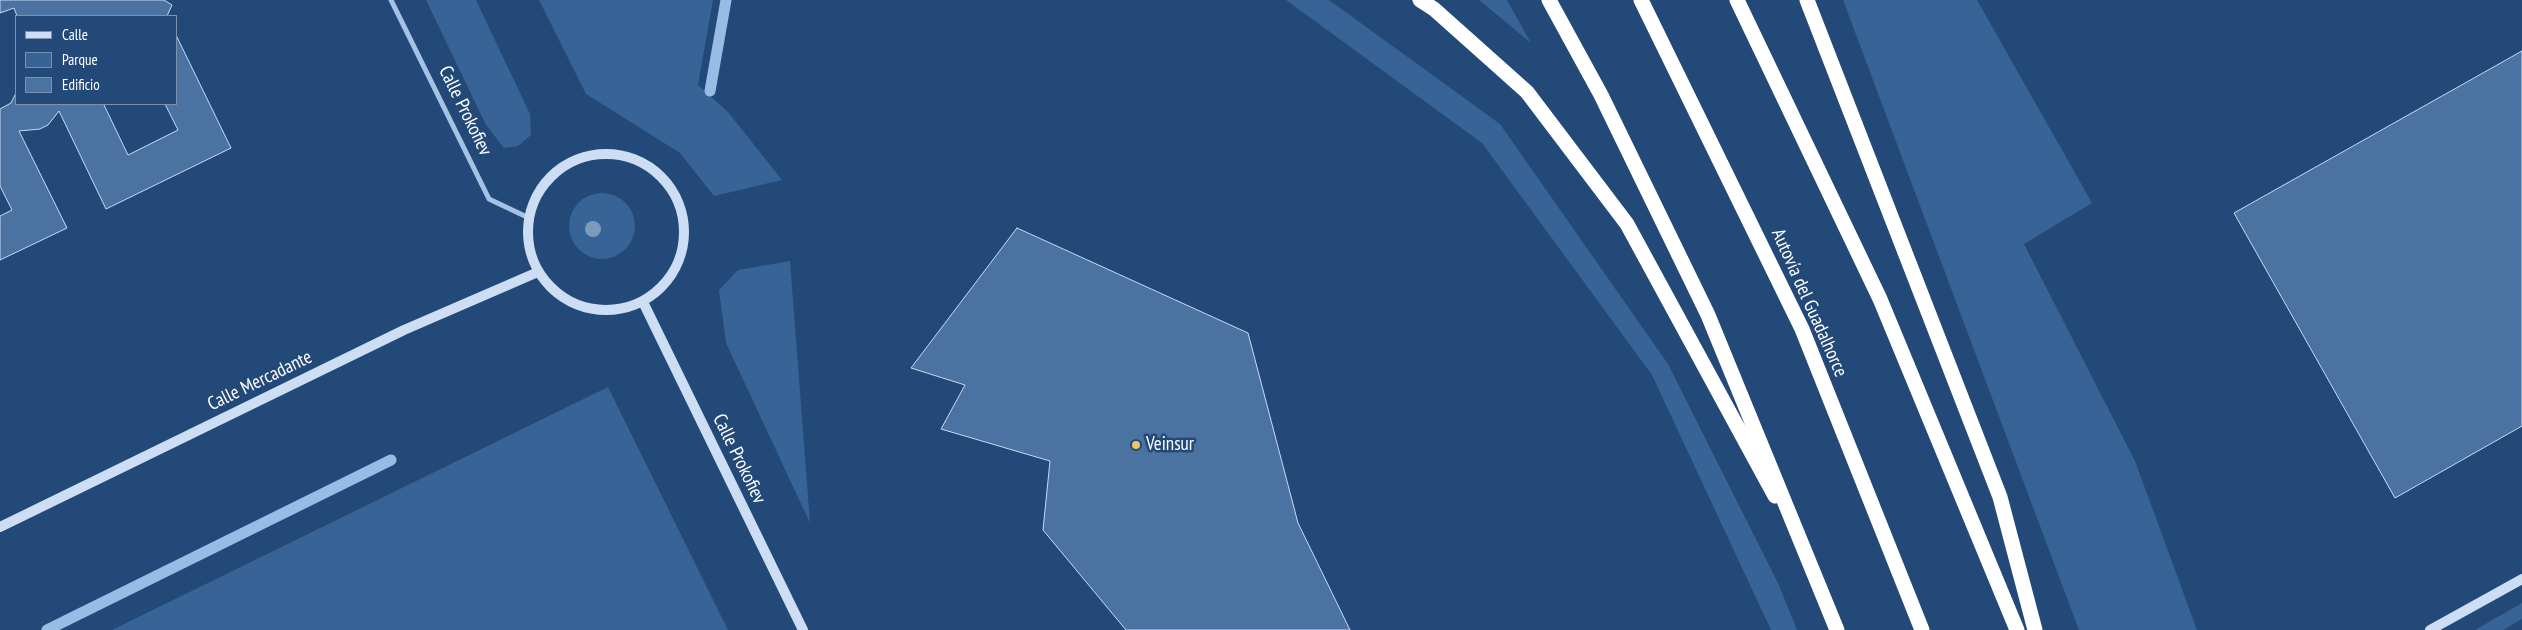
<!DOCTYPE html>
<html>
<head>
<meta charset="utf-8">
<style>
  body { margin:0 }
  #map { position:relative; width:2522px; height:630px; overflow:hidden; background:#234978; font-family:"PT Sans Narrow",sans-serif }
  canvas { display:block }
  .legend { position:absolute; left:15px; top:15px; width:162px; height:90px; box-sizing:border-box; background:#234978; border:1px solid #7b92ae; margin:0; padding:6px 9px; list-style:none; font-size:15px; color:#fff }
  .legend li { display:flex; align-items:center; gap:10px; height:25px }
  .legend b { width:25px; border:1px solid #7b92ae }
</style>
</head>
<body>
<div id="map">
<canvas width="2522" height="630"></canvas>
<ul class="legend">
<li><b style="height:6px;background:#cddef4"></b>Calle</li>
<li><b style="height:14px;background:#376396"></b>Parque</li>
<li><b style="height:14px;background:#4b73a2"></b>Edificio</li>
</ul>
</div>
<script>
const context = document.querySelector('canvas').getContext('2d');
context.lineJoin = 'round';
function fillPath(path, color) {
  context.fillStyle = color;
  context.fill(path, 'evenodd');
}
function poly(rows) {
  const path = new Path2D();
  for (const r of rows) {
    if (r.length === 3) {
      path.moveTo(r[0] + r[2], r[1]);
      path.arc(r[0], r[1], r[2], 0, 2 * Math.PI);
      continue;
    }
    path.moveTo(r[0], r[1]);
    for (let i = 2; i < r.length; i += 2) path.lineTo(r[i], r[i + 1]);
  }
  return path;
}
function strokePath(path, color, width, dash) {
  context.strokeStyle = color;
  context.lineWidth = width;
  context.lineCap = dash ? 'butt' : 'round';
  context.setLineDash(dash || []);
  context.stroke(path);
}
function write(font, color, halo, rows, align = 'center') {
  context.font = font + ' "PT Sans Narrow",sans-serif';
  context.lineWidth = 5;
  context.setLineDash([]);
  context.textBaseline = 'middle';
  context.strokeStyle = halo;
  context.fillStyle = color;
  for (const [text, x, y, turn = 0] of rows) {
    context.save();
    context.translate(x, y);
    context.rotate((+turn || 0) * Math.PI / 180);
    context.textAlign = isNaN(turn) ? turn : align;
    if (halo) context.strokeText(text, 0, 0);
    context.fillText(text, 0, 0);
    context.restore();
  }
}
const green = poly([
  [426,0,476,0,530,114,531,135,518,146,504,148,486,125],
  [539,0,713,0,698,85,728,112,782,180,714,196,680,153,586,94],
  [1286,0,1329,0,1500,124,1668,364,1778,583,1797,630,1771,630,1652,375,1482,143],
  [1479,0,1507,0,1531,43],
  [1843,0,1977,0,2092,203,2024,244,2135,461,2197,630,2079,630],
  [602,226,33],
  [790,261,810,523,726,343,719,290,738,270],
  [608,387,728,630,112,630],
  [2522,603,2522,619,2503,630,2475,630]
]);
const stream = poly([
  [710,91,726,0],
  [47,630,391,460]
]);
const building = poly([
  [0,0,164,0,172,5,167,16,17,16,14,8,0,13,0,0],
  [176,35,231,148,106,209,59,111,48,125,40,129,19,131,67,228,0,260,0,216,12,210,0,186,0,109,11,103,16,93,16,104,106,104,104,105,128,155,178,130,165,104,176,104,176,35],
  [2522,51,2522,426,2395,498,2234,213,2522,51],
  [1017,228,1248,333,1298,523,1350,630,1126,630,1043,530,1050,461,941,429,965,385,911,368,1017,228]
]);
const street = poly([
  [391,0,489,199,529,218]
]);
const secondary = poly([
  [606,232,78],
  [643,302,803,630],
  [0,527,404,330,538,272],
  [2430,630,2522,579]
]);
const highway = poly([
  [1420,0,1434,9,1527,92,1627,224,1775,496],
  [1549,0,1601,95,1708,315,1837,630],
  [1641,0,1802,329,1922,630],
  [1737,0,1880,299,2017,630],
  [1807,0,2000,497,2035,630]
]);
const trees = [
  [593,229]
];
const markers = [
  [1136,445,5,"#eec668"]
];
const streetNames = [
  ["Calle Prokofiev",465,111,64],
  ["Autovía del Guadalhorce",1809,303,66],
  ["Calle Mercadante",260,381,-26],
  ["Calle Prokofiev",739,459,64]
];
const poiNames = [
  ["Veinsur",1146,445]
];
fillPath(green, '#376396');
strokePath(stream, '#98bde5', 11);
fillPath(building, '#4b73a2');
strokePath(building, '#c7dbf3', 1);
strokePath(street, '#a4c2e4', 5);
strokePath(secondary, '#cddef4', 10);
strokePath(highway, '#fff', 15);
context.fillStyle = '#7d99bc';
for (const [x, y] of trees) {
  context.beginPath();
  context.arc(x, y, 8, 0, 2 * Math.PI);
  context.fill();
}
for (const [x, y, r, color] of markers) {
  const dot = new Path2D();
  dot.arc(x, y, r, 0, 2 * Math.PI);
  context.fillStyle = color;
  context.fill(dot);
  strokePath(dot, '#234978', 2);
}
write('19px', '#fff', '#234978', streetNames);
write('19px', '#fff', '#234978', poiNames, 'left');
</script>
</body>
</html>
